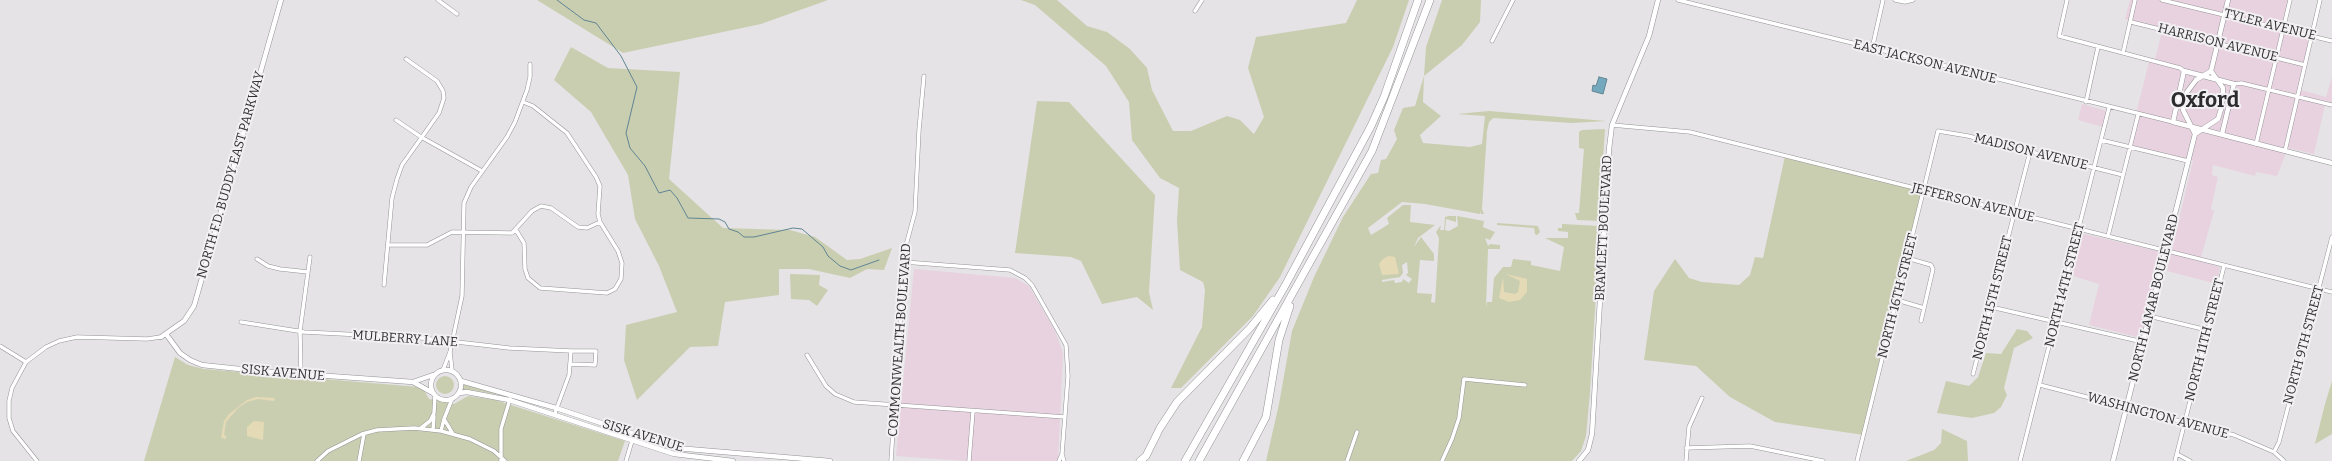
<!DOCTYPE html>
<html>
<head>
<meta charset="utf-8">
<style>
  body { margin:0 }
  canvas { display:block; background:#e5e3e5 }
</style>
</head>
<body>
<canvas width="2332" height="461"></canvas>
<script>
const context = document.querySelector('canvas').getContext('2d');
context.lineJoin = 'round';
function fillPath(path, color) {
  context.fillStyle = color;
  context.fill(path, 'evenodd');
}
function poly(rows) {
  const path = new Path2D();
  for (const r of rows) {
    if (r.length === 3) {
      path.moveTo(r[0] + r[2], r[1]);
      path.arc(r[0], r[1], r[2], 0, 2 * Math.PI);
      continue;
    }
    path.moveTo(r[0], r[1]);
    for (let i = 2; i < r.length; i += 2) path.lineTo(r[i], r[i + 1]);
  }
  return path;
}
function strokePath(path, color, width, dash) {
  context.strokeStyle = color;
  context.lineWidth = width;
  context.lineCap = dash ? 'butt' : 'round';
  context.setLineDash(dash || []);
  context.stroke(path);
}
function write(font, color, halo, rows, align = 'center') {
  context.font = font + ' Bitter,serif';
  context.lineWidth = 4;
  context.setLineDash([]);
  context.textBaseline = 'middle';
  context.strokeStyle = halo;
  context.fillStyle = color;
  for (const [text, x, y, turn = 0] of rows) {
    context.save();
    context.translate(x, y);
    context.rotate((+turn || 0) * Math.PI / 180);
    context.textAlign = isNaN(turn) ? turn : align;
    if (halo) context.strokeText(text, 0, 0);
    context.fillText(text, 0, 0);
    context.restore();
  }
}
const commercial = poly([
  [2130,0,2291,0,2285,26,2314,33,2301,90,2326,97,2332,77,2332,107,2325,105,2314,154,2288,148,2277,176,2256,172,2255,176,2213,165,2212,175,2218,177,2211,209,2214,211,2200,261,2220,267,2217,284,2167,271,2193,160,2128,145,2149,62,2154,63,2163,28,2125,19],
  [2082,104,2107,111,2103,127,2078,120],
  [2080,233,2162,252,2141,338,2089,325,2099,284,2070,275],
  [914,269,1015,278,1029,286,1055,331,1063,353,1058,461,965,461,896,456]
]);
const green = poly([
  [537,0,828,0,761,24,623,53],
  [1021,0,1057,0,1087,26,1107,32,1130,49,1147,68,1152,90,1173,131,1191,131,1227,116,1240,120,1254,134,1264,117,1248,68,1256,37,1346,23,1357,0,1409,0,1393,47,1280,277,1253,316,1181,388,1171,388,1202,327,1205,290,1203,282,1180,270,1177,221,1179,188,1160,178,1132,140,1129,102,1106,66,1035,5],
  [1442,0,1481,0,1480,22,1462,45,1424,76,1423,102,1441,116,1420,135,1423,143,1470,147,1482,144,1485,116,1457,114,1489,111,1606,121,1572,123,1493,118,1489,122,1487,131,1482,209,1484,214,1481,214,1480,211,1480,214,1425,204,1402,202,1368,228,1371,235,1389,224,1387,218,1403,205,1411,205,1410,222,1435,225,1418,238,1414,247,1421,237,1434,254,1434,261,1420,260,1417,293,1432,294,1431,302,1435,303,1439,238,1436,232,1441,225,1440,230,1444,230,1445,217,1449,216,1456,216,1456,222,1446,219,1445,230,1449,231,1458,226,1457,216,1484,221,1483,227,1495,232,1490,240,1485,238,1488,246,1490,244,1500,245,1500,249,1488,249,1486,308,1487,302,1492,302,1494,278,1503,267,1511,267,1513,259,1531,261,1531,265,1560,271,1564,247,1545,238,1568,238,1568,232,1558,231,1558,228,1562,228,1562,224,1600,226,1590,392,1586,436,1581,451,1572,461,1266,461,1279,404,1292,331,1314,277,1343,217,1371,174,1378,173,1381,160,1386,159,1397,139,1394,130,1403,108,1415,106,1424,76,1426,47],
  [1407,262,1408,273,1406,275,1412,279,1409,283,1403,279,1402,282,1395,283,1394,280,1382,282,1382,280,1400,277,1403,273,1402,265],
  [571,47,608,68,680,72,669,179,723,228,790,230,815,237,847,260,860,259,892,248,884,270,867,269,850,278,809,269,779,269,779,295,725,302,718,346,690,347,637,400,624,360,626,325,677,312,659,266,635,219,628,175,591,112,554,80],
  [1037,101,1069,102,1155,195,1149,292,1153,310,1137,297,1102,304,1081,261,1071,257,1015,253],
  [1605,129,1599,221,1577,220,1575,213,1579,213,1584,149,1579,148,1579,132,1582,130],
  [1785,156,1923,191,1864,435,1775,422,1730,397,1696,366,1644,360,1654,291,1675,259,1689,278,1702,282,1739,285,1750,275,1755,257,1763,258],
  [1497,223,1538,226,1540,232,1537,235,1535,234,1534,228,1497,225],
  [790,274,820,275,819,285,828,290,817,306,809,300,791,299],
  [2017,329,2027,331,2033,338,2014,348,2004,388,2007,395,2001,407,1994,413,1972,418,1937,413,1946,381,1969,386,1978,377,1986,353,2001,354],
  [175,357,188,365,204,369,419,387,424,390,429,399,454,404,468,396,495,400,625,441,618,461,144,461],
  [445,385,9],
  [2332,381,2332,434,2315,444,2325,404],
  [463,384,504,394,505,396,472,390,461,391],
  [1942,429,1967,441,1968,461,1906,461,1934,450,1941,443]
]);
const sand = poly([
  [1388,256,1395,257,1399,274,1382,275,1379,264,1383,259],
  [1506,274,1527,279,1527,292,1520,300,1509,302,1499,298,1503,277,1504,292,1515,294,1518,292,1520,281],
  [256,397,275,398,274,401,258,399,247,402,238,408,226,422,224,435,226,436,226,439,221,438,224,421,229,414,247,400],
  [254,421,264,422,263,440,247,436,247,427]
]);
const water = poly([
  [1599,77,1607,79,1603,94,1592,91,1593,85,1596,86,1599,77]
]);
const stream = poly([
  [557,0,584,20,596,23,621,56,637,87,626,133,630,148,645,166,659,193,670,190,677,198,688,218,719,219,725,222,729,229,738,232,744,237,754,237,793,228,802,229,823,247,828,256,840,266,851,270,879,260]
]);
const minor = poly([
  [438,0,457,14],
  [1678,0,2173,122],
  [1895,0,1905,2,1913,0],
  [2067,0,2059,36,2180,68,2184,71],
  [2162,0,2332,41],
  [1195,11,1202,0],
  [2131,22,2305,65],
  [1492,41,1513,0],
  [1872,49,1883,0],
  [2123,53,2135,0],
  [2234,84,2241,83,2332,105],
  [2086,102,2098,47],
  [396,120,421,137,482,171],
  [1612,125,1690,132,2332,292],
  [2101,140,2188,161],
  [2256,144,2290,0],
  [2285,151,2320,0],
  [516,230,524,243,525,269,528,278,540,288,607,293,615,289,621,279,622,263,618,251,600,222,598,214,600,186,596,177,567,133,533,106,523,102],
  [2108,236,2138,115],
  [388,245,427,245,452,232,512,233,532,211,541,206,551,208,578,227,587,228,600,222],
  [1907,258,1931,265,1933,269,1921,321],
  [257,259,268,266,280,269,308,272],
  [904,262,1010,270,1025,278,1032,285,1066,345,1068,376,1062,454,1064,461],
  [384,285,392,198,397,179,402,165,439,113,444,98,443,91,437,81,406,59],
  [1897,300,1924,308],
  [1991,307,2143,342],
  [2149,316,2207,330],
  [241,322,304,332,422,338,509,348,571,351,569,375,555,413],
  [0,346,26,362],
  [571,351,596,351,595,365,571,364],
  [450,352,452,370],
  [807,355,826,386,835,394,854,402,1065,417],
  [443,370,450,352,462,296,464,203,471,187,507,137,515,122,527,90,530,77,530,64],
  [301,374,300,331,310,257],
  [1973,374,2030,152],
  [2040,385,2234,435,2274,452,2284,461],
  [452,399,444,419,453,434],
  [421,428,430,421,434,413,435,395],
  [433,430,434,416],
  [441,431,444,419],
  [1686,448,1750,446,1823,461],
  [2274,452,2279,442,2332,237],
  [2177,454,2190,461],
  [37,461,13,431,9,418,9,401,12,388,26,362,46,347,59,341,77,337,147,339,161,337],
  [317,461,328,451,362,434,377,430,414,428,441,431,470,439,494,451,505,461],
  [359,461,364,434],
  [501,461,501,429,510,399],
  [626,461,634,434],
  [891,461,905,249,915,212,919,130,924,76],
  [969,461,973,411],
  [1059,461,1062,454],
  [1347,461,1357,432],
  [1442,461,1452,439,1459,418,1464,379,1525,385],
  [1686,461,1689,427,1702,398],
  [1857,461,1938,131,1968,136,2123,175],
  [2020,461,2109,108],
  [2175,461,2224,266]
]);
const tertiary = poly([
  [2211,71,2228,0],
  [2195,134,2218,119,2222,106,2223,88,2211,71],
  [2195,134,2183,110,2187,92,2196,80,2211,71],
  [2222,134,2234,84,2184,71,2173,122,2332,163],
  [166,334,180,353,190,360,202,365,259,371,413,382,433,393],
  [161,337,184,321,194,306,281,0],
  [446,385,15],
  [461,381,556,408,676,448,830,461],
  [413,382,433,375],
  [459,393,467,392,509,400,674,454,733,461],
  [1579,461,1588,450,1592,434,1609,149,1612,125,1649,36,1658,0],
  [2113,461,2195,134]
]);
const motorway = poly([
  [1140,461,1146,456,1160,428,1177,402,1250,328,1273,300],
  [1185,461,1286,284,1371,126,1384,97,1418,0],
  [1199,461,1372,151,1430,0],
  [1243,461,1266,417,1279,340,1290,306]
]);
const streetNames = [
  ["TYLER AVENUE",2270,25,14],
  ["HARRISON AVENUE",2218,43,14],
  ["EAST JACKSON AVENUE",1925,62,14],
  ["MADISON AVENUE",2031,152,14],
  ["NORTH F.D. BUDDY EAST PARKWAY",231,175,-74],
  ["JEFFERSON AVENUE",1973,203,14],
  ["BRAMLETT BOULEVARD",1604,228,-87],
  ["NORTH 14TH STREET",2065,285,-76],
  ["NORTH 16TH STREET",1898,296,-76],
  ["NORTH 15TH STREET",1993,298,-76],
  ["NORTH LAMAR BOULEVARD",2154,298,-76],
  ["MULBERRY LANE",405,339,4],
  ["COMMONWEALTH BOULEVARD",900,340,-86],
  ["NORTH 11TH STREET",2205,340,-76],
  ["NORTH 9TH STREET",2304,345,-75],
  ["SISK AVENUE",283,373,5],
  ["WASHINGTON AVENUE",2158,416,15],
  ["SISK AVENUE",643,436,17]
];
const townNames = [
  ["Oxford",2205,101]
];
fillPath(commercial, '#e8d2e0');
fillPath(green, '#caceb1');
fillPath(sand, '#e4dab5');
fillPath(water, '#74a9bd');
strokePath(water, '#608593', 1);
strokePath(stream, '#608593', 1);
strokePath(minor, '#959396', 4.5);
strokePath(tertiary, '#959396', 5.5);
strokePath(motorway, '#959396', 8);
strokePath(minor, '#fff', 3.5);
strokePath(tertiary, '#fff', 4.5);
strokePath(motorway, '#fff', 7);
write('13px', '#313032', '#f2f0f3', streetNames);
write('bold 21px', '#2c2b2d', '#f2f0f3', townNames);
</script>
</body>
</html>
